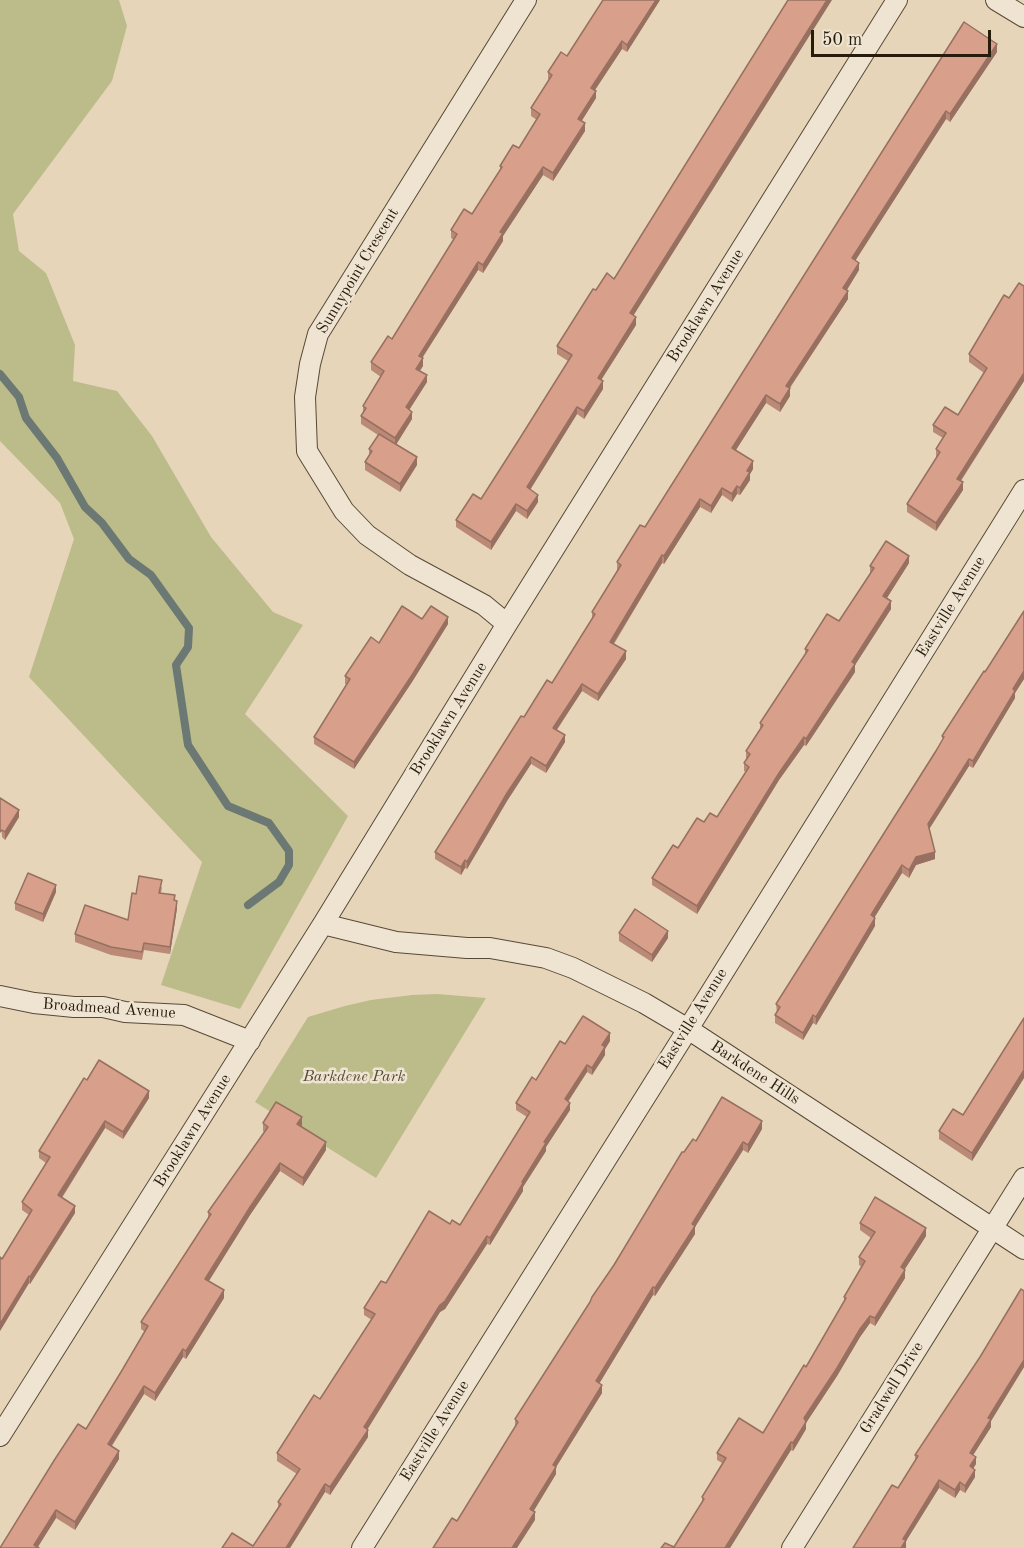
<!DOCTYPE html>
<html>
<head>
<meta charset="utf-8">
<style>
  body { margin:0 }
  #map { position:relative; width:1024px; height:1548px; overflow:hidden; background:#e6d5b9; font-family:"Old Standard TT",serif }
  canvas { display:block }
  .scale { position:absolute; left:811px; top:30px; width:180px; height:27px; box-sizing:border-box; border:3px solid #271b0c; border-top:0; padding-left:8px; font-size:18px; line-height:21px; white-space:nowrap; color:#271b0c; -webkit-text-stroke:4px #efe4d2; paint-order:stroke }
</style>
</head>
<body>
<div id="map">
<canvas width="1024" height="1548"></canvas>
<div class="scale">50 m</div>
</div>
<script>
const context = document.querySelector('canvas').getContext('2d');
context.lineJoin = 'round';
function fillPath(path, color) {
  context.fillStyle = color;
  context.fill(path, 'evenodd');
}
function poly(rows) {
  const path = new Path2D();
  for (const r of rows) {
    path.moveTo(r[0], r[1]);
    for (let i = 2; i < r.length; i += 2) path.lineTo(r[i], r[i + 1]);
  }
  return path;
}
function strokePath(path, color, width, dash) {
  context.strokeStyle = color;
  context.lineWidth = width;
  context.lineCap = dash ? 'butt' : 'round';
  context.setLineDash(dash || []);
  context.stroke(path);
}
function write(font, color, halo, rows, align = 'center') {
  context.font = font + ' "Old Standard TT",serif';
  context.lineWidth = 5;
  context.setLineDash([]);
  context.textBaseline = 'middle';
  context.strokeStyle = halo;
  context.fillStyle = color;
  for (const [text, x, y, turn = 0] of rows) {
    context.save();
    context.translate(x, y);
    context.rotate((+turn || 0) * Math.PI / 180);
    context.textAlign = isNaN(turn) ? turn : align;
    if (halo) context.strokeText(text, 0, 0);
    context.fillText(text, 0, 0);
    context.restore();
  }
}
const green = poly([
  [0,0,119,0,127,26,112,81,13,214,19,251,46,273,75,345,73,381,117,391,152,436,211,537,273,612,303,625,245,714,348,816,240,1009,161,985,202,862,29,677,74,539,60,503,0,441],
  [437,994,486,998,376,1178,255,1102,308,1017,345,1006,371,1000,412,995]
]);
const stream = poly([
  [0,374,19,397,26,418,57,458,85,507,102,523,129,559,151,575,189,628,188,647,176,665,188,745,228,806,269,823,289,851,289,865,279,882,248,905]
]);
const minor = poly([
  [996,0,1024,17],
  [507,624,484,605,410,565,367,535,344,511,307,451,305,397,310,364,318,334,526,0],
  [323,924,396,942,467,948,490,948,546,958,573,968,644,1003,688,1029,1024,1249],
  [0,996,34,1003,74,1007,103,1007,125,1012,184,1015,250,1041],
  [0,1436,323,924,507,624,897,0],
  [362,1548,688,1029,1024,490],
  [792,1548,1024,1178]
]);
const wall = poly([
  [660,0,627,52,622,49,595,90,596,98,581,121,585,131,553,181,543,175,503,236,503,241,483,273,478,270,422,358,423,366,420,371,427,382,409,410,412,419,396,445,417,465,400,492,365,470,365,462,369,455,369,449,378,435,361,424,361,416,363,413,363,406,381,377,371,370,371,362,392,339,454,240,451,238,451,230,472,214,500,170,500,166,519,148,537,120,531,116,531,108,549,80,548,79,548,72,567,56],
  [964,22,997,52,950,122,946,119,855,260,859,270,847,290,848,299,790,388,790,396,780,412,766,403,736,450,753,469,750,474,750,480,740,495,737,494,732,502,722,495,711,513,700,507,664,564,662,563,614,644,626,659,598,701,582,691,557,730,565,742,546,773,531,764,507,801,467,869,465,868,461,875,435,859,435,852,524,717,552,683,592,620,592,612,618,571,617,570,617,562,645,527],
  [1024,286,1024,381,961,481,963,490,936,531,907,512,907,504,937,457,936,457,936,449,943,438,933,432,933,425,958,415,984,373,969,362,969,354,1009,298],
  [633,315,636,325,601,380,603,389,584,419,577,414,530,489,538,502,527,519,516,511,491,550,456,527,456,520,481,499,568,361,557,354,557,346],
  [909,563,887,598,891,609,855,665,855,672,806,746,804,745,779,780,697,914,652,885,652,878,678,848,704,822,717,817,746,772,744,771,744,763,746,759,746,751,760,729,760,723,805,654,805,649,839,621,870,573,870,566],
  [1024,611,1024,679,1015,693,1015,698,973,768,969,766,929,829,935,859,916,865,909,878,902,873,874,918,875,926,816,1025,813,1023,803,1040,775,1023,775,1015,777,1013,776,1004,942,740,942,736,985,672],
  [422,619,448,624,412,682,354,769,314,744,314,737,347,685,345,684,345,676,379,643],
  [0,798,19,817,5,840,2,837],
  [162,887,161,893,175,900,177,908,170,954,144,950,142,960,111,955,75,942,75,934,128,920,136,894],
  [56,892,43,922,15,910,15,903],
  [619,933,668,938,652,962,619,941],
  [1024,1018,1024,1078,972,1161,939,1139,939,1131,963,1115],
  [610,1041,605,1049,605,1055,592,1075,587,1072,568,1102,570,1110,546,1147,546,1151,523,1187,523,1191,490,1245,487,1244,445,1309,440,1312,367,1429,368,1437,330,1495,325,1492,290,1548,222,1548,253,1546,278,1507,278,1502,297,1474,277,1461,277,1453,320,1399,372,1320,364,1315,364,1308,386,1283,450,1224,460,1225,527,1117,516,1110,516,1103,565,1044],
  [87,1080,149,1098,123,1139,105,1128,62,1198,75,1213,30,1284,29,1283,0,1331,0,1257,2,1259,29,1215,22,1210,22,1202,46,1163,39,1158,39,1151],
  [263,1123,302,1125,301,1126,326,1150,303,1186,280,1171,250,1215,209,1281,224,1298,186,1359,183,1357,155,1401,144,1394,112,1446,119,1459,75,1530,56,1518,38,1547,0,1548,86,1429,145,1332,141,1329,141,1322,208,1218,208,1212,264,1132,263,1131],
  [762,1129,748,1153,743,1150,695,1227,695,1234,655,1296,653,1295,599,1383,602,1393,556,1467,556,1474,533,1512,535,1520,457,1521,515,1427,515,1419,590,1302,684,1152,696,1141],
  [860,1223,926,1236,905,1269,905,1278,875,1326,870,1323,860,1337,837,1376,806,1423,806,1429,793,1451,791,1450,730,1548,661,1548,674,1547,702,1503,702,1497,722,1463,717,1460,717,1453,763,1433,806,1367,844,1303,844,1297,862,1267,859,1265,859,1257,871,1238,860,1230],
  [1024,1291,1024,1367,991,1421,991,1427,973,1455,976,1464,973,1468,975,1477,965,1493,960,1490,955,1498,939,1488,906,1541,906,1548,898,1488,915,1461,915,1455]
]);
const shadedWall = poly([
  [656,0,660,0,627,52,627,45],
  [827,0,832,0,630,321,630,313],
  [622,41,622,49,591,96,591,88],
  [997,44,997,52,950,122,950,114],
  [596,91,596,98,578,127,578,119],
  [946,111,946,119,852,266,852,258],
  [585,123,585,131,553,181,553,173],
  [543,167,543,175,503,236,503,241,483,273,483,265,500,232],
  [478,262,478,270,419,363,419,356],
  [859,263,859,270,843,296,843,288],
  [848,291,848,299,786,393,786,386],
  [636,317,636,325,598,385,598,378],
  [423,358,423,366,416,376,416,369],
  [1024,373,1024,381,957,486,957,479],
  [427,375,427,382,406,415,406,407],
  [603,381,603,389,584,419,584,411],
  [790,388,790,396,780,412,780,404],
  [766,395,766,403,732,456,732,448],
  [577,407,577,414,527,495,527,487],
  [412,412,412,419,395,446,395,438],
  [417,457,417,465,400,492,400,484],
  [753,461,753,469,750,474,750,480,740,495,740,488,747,471],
  [963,482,963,490,936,531,936,523],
  [737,486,737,494,732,502,732,494],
  [722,488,722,495,711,513,711,506],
  [538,495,538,502,527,519,527,511],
  [700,499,700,507,664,564,664,556],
  [516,504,516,511,491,550,491,542],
  [662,555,662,563,610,649,610,642],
  [909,556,909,563,883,604,883,596],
  [891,601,891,609,855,665,855,672,806,746,806,739,852,662],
  [448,617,448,624,412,682,354,769,354,762],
  [626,651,626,659,598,701,598,694],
  [1024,671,1024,679,1015,693,1015,698,973,768,973,761,1013,689],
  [582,684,582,691,553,735,553,728],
  [565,735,565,742,546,773,546,766],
  [804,737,804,745,779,780,697,914,697,906,779,773],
  [531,757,531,764,507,801,467,869,467,862,507,793],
  [969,759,969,766,928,831,928,824],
  [19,810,19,817,5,840,5,832],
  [935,852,935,859,916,865,909,878,909,870,916,857],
  [465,860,465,868,461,875,461,867],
  [902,865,902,873,871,923,871,915],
  [56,885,56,892,43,922,43,914],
  [177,901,177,908,170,954,170,947],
  [875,918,875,926,816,1025,816,1017],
  [668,931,668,938,652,962,652,955],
  [813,1015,813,1023,803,1040,803,1033],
  [610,1033,610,1041,605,1049,605,1055,592,1075,592,1068,602,1045],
  [587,1065,587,1072,565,1106,565,1099],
  [1024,1070,1024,1078,972,1161,972,1153],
  [149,1091,149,1098,123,1139,123,1132],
  [570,1103,570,1110,546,1147,546,1151,523,1187,523,1191,490,1245,490,1238,544,1142],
  [302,1117,302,1125,297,1132,297,1124],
  [105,1121,105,1128,58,1203,58,1195],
  [762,1121,762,1129,748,1153,748,1145],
  [326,1142,326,1150,303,1186,303,1178],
  [743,1142,743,1150,695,1227,695,1234,655,1296,655,1288,692,1224],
  [280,1163,280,1171,250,1215,205,1287,205,1279,250,1207],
  [75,1206,75,1213,30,1284,30,1277],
  [926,1228,926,1236,901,1275,901,1267],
  [487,1236,487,1244,445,1309,440,1312,364,1435,364,1427,440,1305],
  [905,1270,905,1278,875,1326,875,1318],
  [29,1276,29,1283,0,1331,0,1324],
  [653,1287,653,1295,596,1389,596,1381],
  [224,1290,224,1298,186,1359,186,1351],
  [870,1316,870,1323,860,1337,837,1376,806,1423,806,1429,793,1451,793,1443,804,1418,860,1329],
  [183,1349,183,1357,155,1401,155,1393],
  [1024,1360,1024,1367,991,1421,991,1427,970,1460,970,1453,988,1418],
  [602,1385,602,1393,553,1472,553,1465],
  [144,1386,144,1394,108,1451,108,1444],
  [368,1430,368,1437,330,1495,330,1487],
  [791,1442,791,1450,730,1548,725,1548],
  [119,1451,119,1459,75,1530,75,1522],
  [976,1457,976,1464,970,1474,970,1466],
  [556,1467,556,1474,530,1517,530,1509],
  [975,1470,975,1477,965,1493,965,1486],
  [939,1480,939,1488,906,1541,906,1548,901,1548,903,1539],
  [960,1482,960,1490,955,1498,955,1490],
  [325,1484,325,1492,290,1548,286,1548],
  [56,1510,56,1518,37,1548,34,1545],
  [535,1512,535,1520,517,1548,512,1548]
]);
const building = poly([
  [603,0,656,0,627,45,622,41,591,88,596,91,578,119,585,123,553,173,543,167,500,232,503,233,483,265,478,262,419,356,423,358,416,369,427,375,406,407,412,412,395,438,361,416,366,408,363,406,384,371,371,362,388,336,392,339,457,234,451,230,464,209,472,214,502,167,500,166,513,145,519,148,540,114,531,108,552,75,548,72,561,52,567,56,603,0],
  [788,0,827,0,630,313,636,317,598,378,603,381,584,411,577,407,527,487,538,495,527,511,516,504,491,542,456,520,473,494,481,499,520,438,572,355,557,346,593,289,596,290,607,273,614,279,788,0],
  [964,22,997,44,950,114,946,111,852,258,859,263,843,288,848,291,786,386,790,388,780,404,766,395,732,448,753,461,747,471,750,472,740,488,737,486,732,494,722,488,711,506,700,499,664,556,662,555,610,642,626,651,598,694,582,684,553,728,565,735,546,766,531,757,507,793,467,862,465,860,461,867,435,852,521,716,524,717,547,680,552,683,595,614,592,612,621,565,617,562,640,525,645,527,964,22],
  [1019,283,1024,286,1024,373,957,479,963,482,936,523,907,504,940,452,936,449,946,433,933,425,945,407,958,415,987,368,969,354,1004,295,1009,298,1019,283],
  [379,434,417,457,400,484,365,462,372,451,369,449,379,434],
  [886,541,909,556,883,596,891,601,852,662,855,664,806,739,804,737,779,773,697,906,652,878,673,845,678,848,697,818,704,822,710,813,717,817,749,767,744,763,750,754,746,751,763,725,760,723,808,650,805,649,827,614,839,621,874,568,870,566,886,541],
  [402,606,422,619,431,606,448,617,412,675,354,762,314,737,350,679,345,676,371,637,379,643,402,606],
  [1024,611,1024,671,1013,689,1015,691,973,761,969,759,928,824,935,852,916,857,909,870,902,865,871,915,875,918,816,1017,813,1015,803,1033,775,1015,780,1007,776,1004,936,751,944,737,942,736,984,671,985,672,1024,611],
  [0,798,19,810,5,832,2,830,0,832,0,798],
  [28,873,56,885,43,914,15,903,28,873],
  [139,876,162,880,159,893,175,895,174,900,177,901,170,947,144,943,142,952,111,947,75,934,85,905,128,920,132,893,136,894,139,876],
  [635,909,668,931,652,955,619,933,635,909],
  [583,1016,610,1033,602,1045,605,1047,592,1068,587,1065,565,1099,570,1103,544,1142,546,1143,522,1182,523,1183,490,1238,487,1236,445,1301,440,1305,364,1427,368,1430,330,1487,325,1484,286,1548,222,1548,232,1533,253,1546,281,1504,278,1502,300,1469,277,1453,314,1395,320,1399,375,1314,364,1308,381,1281,386,1283,429,1211,450,1224,452,1220,460,1225,530,1112,516,1103,532,1077,536,1080,560,1041,565,1044,583,1016],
  [1024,1018,1024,1070,972,1153,939,1131,953,1109,963,1115,1024,1018],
  [99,1060,149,1091,123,1132,105,1121,58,1195,75,1206,30,1277,29,1276,0,1324,0,1257,2,1259,32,1210,22,1202,50,1157,39,1151,84,1078,87,1080,99,1060],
  [722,1097,762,1121,748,1145,743,1142,692,1224,695,1226,655,1288,653,1287,596,1381,602,1385,553,1465,556,1467,530,1509,535,1512,512,1548,433,1548,452,1518,457,1521,518,1422,515,1419,590,1302,592,1297,614,1265,682,1152,684,1152,693,1139,696,1141,722,1097],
  [276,1102,302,1117,297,1124,326,1142,303,1178,280,1163,250,1207,205,1279,224,1290,186,1351,183,1349,155,1393,144,1386,108,1444,119,1451,75,1522,56,1510,34,1545,39,1548,0,1548,55,1459,78,1424,86,1429,121,1372,148,1326,141,1322,211,1214,208,1212,268,1127,263,1123,276,1102],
  [875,1197,926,1228,901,1267,905,1270,875,1318,870,1316,860,1329,837,1368,804,1418,806,1422,793,1443,791,1442,725,1548,661,1548,665,1543,674,1547,704,1499,702,1497,726,1458,717,1453,739,1418,763,1433,804,1365,806,1367,846,1298,844,1297,865,1261,859,1257,875,1232,860,1223,875,1197],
  [1021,1289,1024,1291,1024,1360,988,1418,991,1419,970,1453,976,1457,970,1466,975,1470,965,1486,960,1482,955,1490,939,1480,903,1539,906,1540,901,1548,853,1548,892,1485,898,1488,918,1456,915,1455,980,1357,1021,1289]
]);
const streetNames = [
  ["Sunnypoint Crescent",358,271,-59],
  ["Brooklawn Avenue",706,306,-58],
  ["Eastville Avenue",951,607,-58],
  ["Brooklawn Avenue",449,719,-58],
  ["Broadmead Avenue",109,1009,4],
  ["Eastville Avenue",693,1019,-58],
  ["Barkdene Hills",755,1073,33],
  ["Brooklawn Avenue",193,1131,-58],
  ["Gradwell Drive",892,1388,-58],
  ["Eastville Avenue",435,1431,-58]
];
const parkNames = [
  ["Barkdene Park",354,1077]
];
fillPath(green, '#bcbb8a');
strokePath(stream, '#6c7873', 8);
strokePath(minor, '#574a37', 22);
strokePath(minor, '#efe4d2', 20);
fillPath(wall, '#ba8a77');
fillPath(shadedWall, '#977061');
fillPath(building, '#d8a08a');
strokePath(building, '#977061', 1.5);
write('16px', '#271b0c', '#efe4d2', streetNames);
write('italic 16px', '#544b32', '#efe4d2', parkNames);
</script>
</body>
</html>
